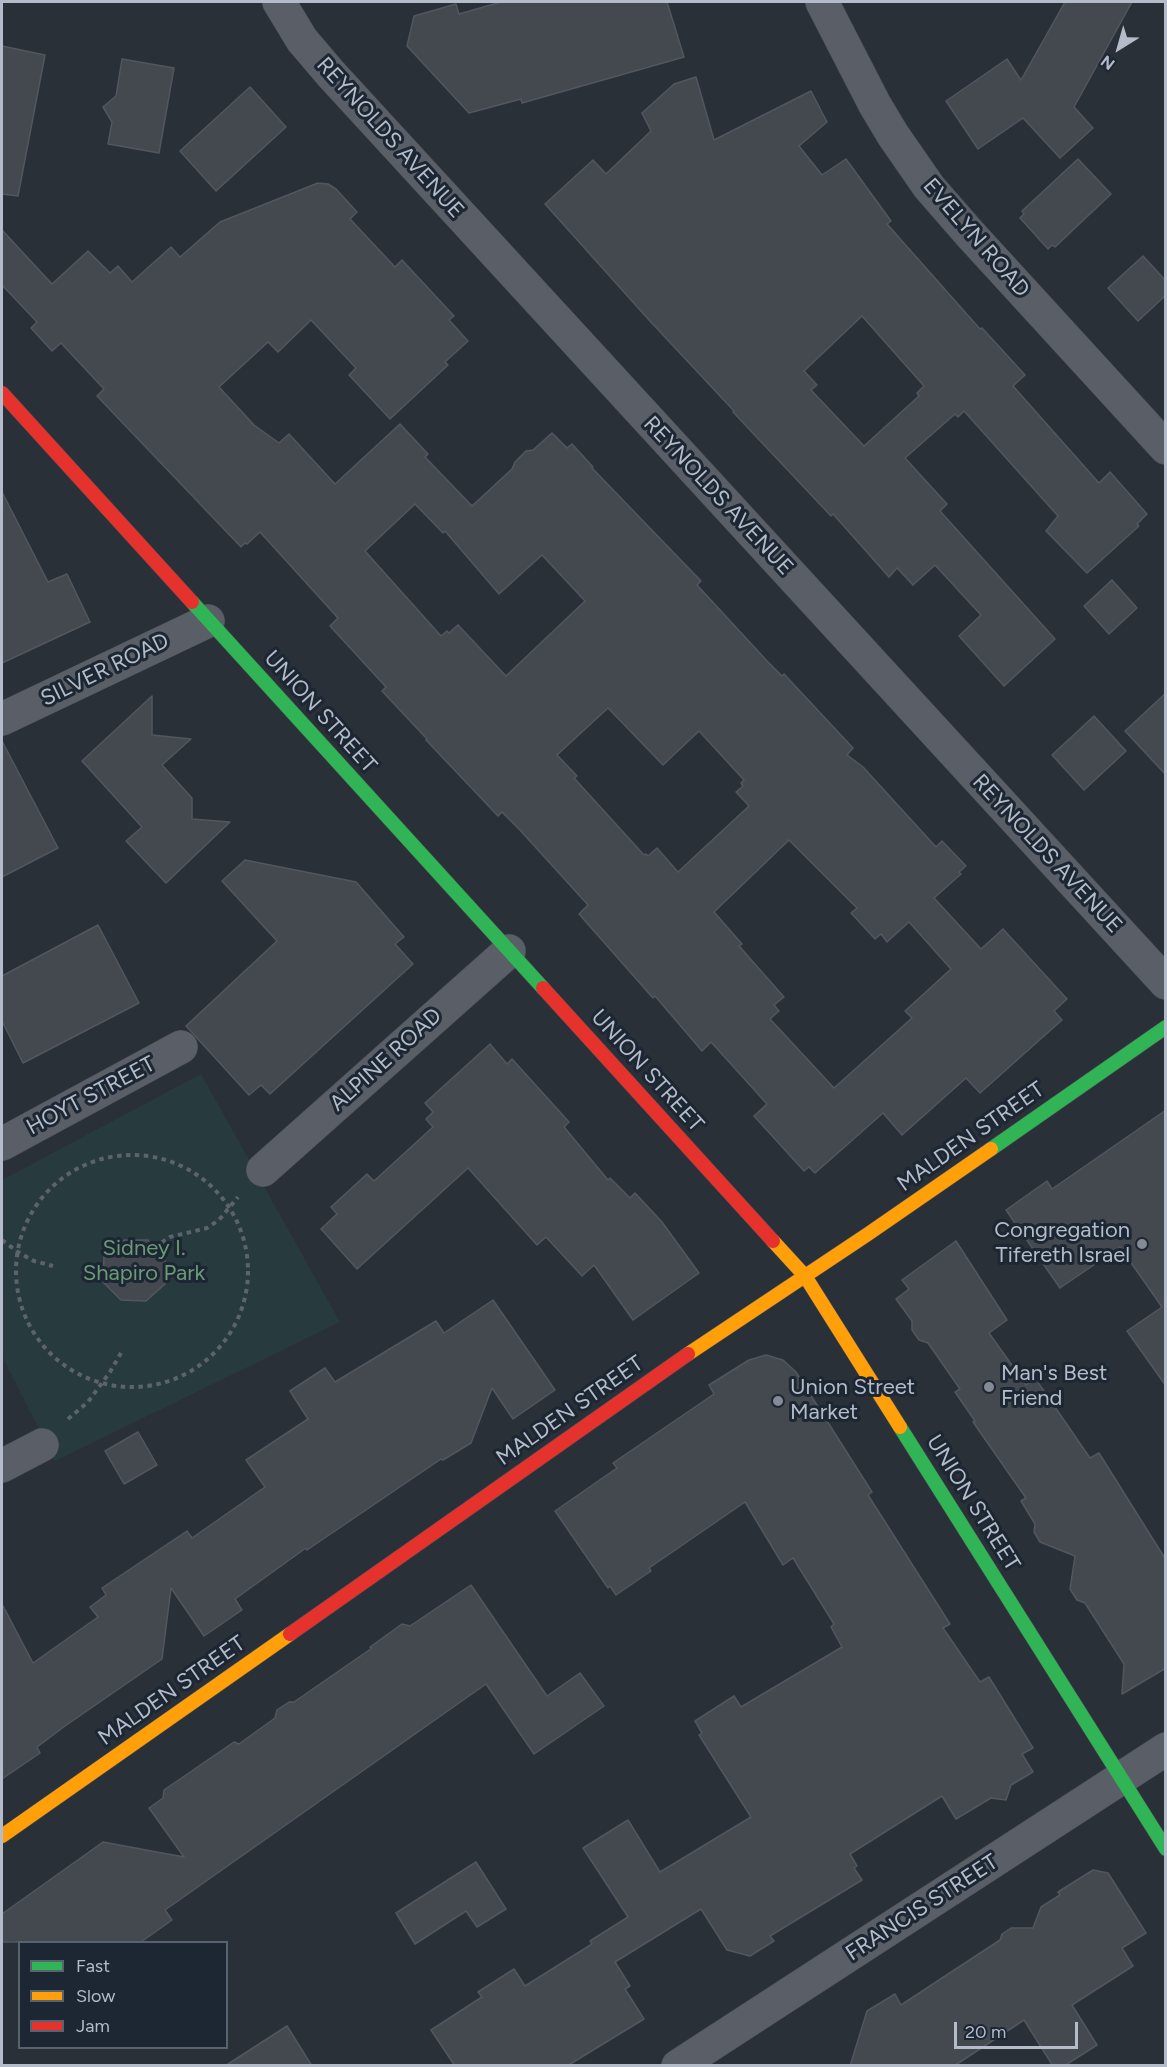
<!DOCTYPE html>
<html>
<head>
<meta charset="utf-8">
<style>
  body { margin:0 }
  #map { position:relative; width:1167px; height:2067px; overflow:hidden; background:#2a3038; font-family:Figtree,sans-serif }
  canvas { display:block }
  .frame { position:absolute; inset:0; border:3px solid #b4bcc9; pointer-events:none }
  .legend { position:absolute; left:18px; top:1941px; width:210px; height:108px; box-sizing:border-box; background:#1d2633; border:2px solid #59626f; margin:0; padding:8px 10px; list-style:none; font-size:18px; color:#b4bcc9 }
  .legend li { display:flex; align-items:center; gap:12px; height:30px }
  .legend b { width:30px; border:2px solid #59626f }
  .north { position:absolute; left:1089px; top:18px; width:60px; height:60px; -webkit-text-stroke:4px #1d2633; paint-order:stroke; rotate:217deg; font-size:16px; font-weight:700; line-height:24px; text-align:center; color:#b4bcc9 }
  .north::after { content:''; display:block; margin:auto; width:21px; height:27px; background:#b4bcc9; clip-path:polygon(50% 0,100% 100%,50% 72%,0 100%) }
  .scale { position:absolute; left:954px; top:2022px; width:124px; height:27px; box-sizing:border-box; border:3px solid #b4bcc9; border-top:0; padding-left:8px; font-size:18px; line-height:21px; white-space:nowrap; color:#b4bcc9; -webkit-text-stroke:4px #1d2633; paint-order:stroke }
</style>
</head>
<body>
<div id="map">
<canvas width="1167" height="2067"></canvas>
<div class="frame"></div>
<ul class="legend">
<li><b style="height:8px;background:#30b455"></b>Fast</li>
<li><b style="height:8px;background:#ff9f0a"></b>Slow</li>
<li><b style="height:8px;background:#e5322d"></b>Jam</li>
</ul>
<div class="north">N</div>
<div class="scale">20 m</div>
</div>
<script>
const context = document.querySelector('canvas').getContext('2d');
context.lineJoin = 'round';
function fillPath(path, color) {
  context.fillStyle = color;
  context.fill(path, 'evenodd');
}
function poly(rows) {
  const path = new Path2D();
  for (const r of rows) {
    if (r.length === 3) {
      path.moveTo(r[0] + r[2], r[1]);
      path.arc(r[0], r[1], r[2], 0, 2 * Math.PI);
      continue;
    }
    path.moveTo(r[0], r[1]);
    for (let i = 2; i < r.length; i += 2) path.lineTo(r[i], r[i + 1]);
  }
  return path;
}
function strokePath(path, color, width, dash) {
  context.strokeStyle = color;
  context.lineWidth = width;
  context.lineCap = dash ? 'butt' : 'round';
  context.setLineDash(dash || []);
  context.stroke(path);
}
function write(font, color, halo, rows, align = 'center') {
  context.font = font + ' Figtree,sans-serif';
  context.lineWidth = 6;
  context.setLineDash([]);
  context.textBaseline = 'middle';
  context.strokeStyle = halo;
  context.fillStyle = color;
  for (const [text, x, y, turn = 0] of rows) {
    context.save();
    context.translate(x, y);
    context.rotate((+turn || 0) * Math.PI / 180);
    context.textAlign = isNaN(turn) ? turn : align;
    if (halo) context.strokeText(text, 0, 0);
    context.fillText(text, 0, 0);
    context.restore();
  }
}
const green = poly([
  [201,1074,340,1322,55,1461,2,1356,2,1180]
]);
const building = poly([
  [501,2,667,2,684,57,522,103,521,99,469,113,407,46,414,16,456,4,459,14,501,2],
  [1065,2,1132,2,1074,107,1093,128,1060,158,1023,118,978,149,946,101,1007,59,1021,80,1065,2],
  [2,46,45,55,18,196,2,194,2,46],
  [122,59,174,68,159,153,108,144,112,122,103,107,116,96,122,59],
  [696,77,714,140,811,91,827,122,799,146,822,175,846,159,891,221,887,224,980,329,982,328,1025,375,1013,386,1099,483,1110,472,1147,514,1137,524,1139,526,1087,573,1046,531,1058,516,964,411,958,417,955,414,905,458,947,504,940,511,1055,639,1004,686,959,636,981,615,935,565,913,585,897,568,889,577,833,514,831,516,733,412,734,411,649,320,545,204,593,160,606,174,651,131,642,113,674,84,696,77],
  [862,316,924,386,917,393,919,396,864,446,811,390,817,385,804,371,862,316],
  [250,87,286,127,216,191,180,151,250,87],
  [1078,159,1111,194,1055,247,1052,245,1048,249,1020,218,1024,214,1022,211,1078,159],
  [318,183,328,184,336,189,357,212,350,219,395,267,402,260,454,316,449,320,468,341,445,362,448,365,390,419,349,375,356,368,311,320,278,352,268,342,219,387,254,425,279,443,289,434,335,484,400,424,428,454,425,457,472,506,512,469,515,462,526,451,533,450,552,433,567,448,572,444,593,467,592,468,701,581,697,585,768,662,782,676,784,674,853,748,847,755,863,767,936,847,942,841,966,866,959,872,961,874,934,898,981,949,1003,929,1067,999,1054,1011,1062,1020,980,1093,966,1078,902,1135,883,1113,815,1173,809,1167,804,1171,754,1116,767,1104,711,1042,702,1051,655,996,653,998,579,914,588,905,519,829,502,812,498,816,426,740,427,739,382,691,386,687,330,626,338,618,260,532,247,544,245,543,241,547,97,396,104,389,61,343,52,351,31,328,37,322,2,285,2,230,52,284,88,251,110,273,118,266,132,282,171,247,180,257,220,222,318,183],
  [415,504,443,533,445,531,499,594,542,555,585,601,506,676,458,625,449,633,447,631,441,636,365,551,415,504],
  [608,708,663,765,699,731,744,780,741,783,743,786,736,792,749,806,678,872,657,848,648,856,646,854,644,855,574,778,577,776,557,755,608,708],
  [789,840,857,908,851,913,875,939,881,934,887,942,909,922,951,969,905,1011,912,1018,834,1088,770,1019,779,1011,774,1005,784,997,739,946,742,944,714,912,789,840],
  [1143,256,1166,281,1166,295,1138,321,1108,288,1143,256],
  [2,492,48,582,67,574,90,622,2,663,2,492],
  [1112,580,1137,608,1109,634,1084,606,1112,580],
  [1166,693,1166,775,1125,731,1166,693],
  [152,696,152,735,191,739,162,765,192,798,192,819,230,822,166,883,126,841,142,827,82,761,152,696],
  [1094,716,1126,751,1084,790,1052,755,1094,716],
  [2,741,58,848,2,877,2,741],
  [245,860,356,882,404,937,395,944,413,964,270,1094,261,1085,249,1095,186,1026,277,941,222,881,245,860],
  [98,925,139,1003,23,1063,2,1021,2,976,98,925],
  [490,1044,507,1064,512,1059,569,1122,564,1127,608,1180,610,1178,630,1198,635,1193,662,1222,699,1273,633,1320,594,1265,582,1276,546,1237,537,1245,468,1168,357,1269,321,1229,337,1214,331,1207,367,1174,374,1181,433,1127,426,1119,433,1112,425,1103,490,1044],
  [1166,1110,1166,1386,1127,1331,1162,1307,1120,1247,1060,1288,1006,1210,1047,1181,1052,1189,1166,1110],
  [124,1240,148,1240,165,1260,165,1284,146,1301,121,1300,103,1282,104,1256,124,1240],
  [956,1241,1007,1320,989,1333,1026,1385,1035,1378,1090,1458,1099,1453,1166,1560,1166,1668,1122,1694,1124,1664,1085,1603,1077,1600,1070,1589,1075,1556,1040,1542,1034,1532,1035,1524,1021,1501,1026,1498,973,1422,975,1421,955,1392,960,1389,928,1343,919,1340,912,1330,912,1321,896,1299,909,1289,902,1280,956,1241],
  [493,1300,555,1390,513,1419,492,1388,471,1443,443,1460,441,1459,307,1550,306,1548,235,1599,242,1610,204,1636,171,1588,162,1659,65,1726,37,1747,40,1753,2,1779,2,1604,33,1663,98,1617,90,1607,106,1595,102,1588,187,1531,192,1538,265,1487,246,1460,308,1419,290,1391,325,1368,335,1382,436,1321,444,1333,493,1300],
  [766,1355,783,1360,796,1372,872,1492,868,1495,950,1624,943,1628,980,1682,989,1677,1033,1748,1022,1754,1033,1772,1011,1785,1006,1800,991,1798,956,1819,942,1796,850,1854,857,1866,854,1868,862,1880,770,1936,774,1941,750,1956,727,1950,701,1909,615,1962,630,1986,625,1989,644,2019,567,2066,455,2066,431,2030,482,1997,478,1992,514,1969,525,1986,592,1944,590,1941,628,1917,583,1848,628,1820,660,1872,751,1817,699,1735,702,1733,695,1721,734,1696,741,1707,842,1647,831,1627,834,1624,793,1558,783,1565,745,1502,649,1568,651,1571,616,1595,610,1586,608,1588,555,1511,617,1468,613,1463,714,1394,709,1385,749,1360,766,1355],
  [138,1432,157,1465,124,1484,105,1451,138,1432],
  [471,1585,547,1696,580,1673,604,1706,534,1754,486,1684,165,1910,172,1920,141,1942,2,1942,2,1914,103,1842,184,1857,149,1808,163,1798,164,1790,234,1742,239,1744,275,1718,277,1710,289,1702,294,1702,372,1648,370,1647,402,1624,410,1626,471,1585],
  [476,1862,506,1909,477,1927,466,1911,415,1944,396,1913,476,1862],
  [1093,1870,1108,1873,1146,1933,1122,1948,1133,1966,1072,2005,1097,2045,1064,2066,1053,2066,1024,2020,954,2066,850,2066,867,2011,895,1994,901,2005,1000,1940,1002,1934,1011,1928,1033,1928,1041,1907,1060,1895,1058,1892,1093,1870],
  [287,2026,312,2066,225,2066,287,2026]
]);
const path = poly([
  [132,1271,116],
  [2,1240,18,1252,34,1261,53,1266],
  [157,1250,161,1243,170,1237,207,1228,219,1220,238,1197],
  [68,1419,88,1402,110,1372,121,1353]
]);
const street = poly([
  [279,2,302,40,331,74,1166,983],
  [822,2,875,105,893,135,929,187,970,234,1166,448],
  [2,719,208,621],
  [2,1144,181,1047],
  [263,1170,509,951],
  [2,1466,42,1445],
  [678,2066,1166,1749]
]);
const fast = poly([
  [192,602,543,988],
  [991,1149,1166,1027],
  [900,1427,1166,1849]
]);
const slow = poly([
  [773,1241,805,1276,900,1427],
  [688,1354,868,1234,991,1149],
  [2,1836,290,1634]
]);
const jam = poly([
  [2,393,192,602],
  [543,988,773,1241],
  [290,1634,688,1354]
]);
const markers = [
  [1142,1244,6,"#848b96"],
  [989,1387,6,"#848b96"],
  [778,1401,6,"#848b96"]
];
const streetNames = [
  ["REYNOLDS AVENUE",390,138,48],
  ["EVELYN ROAD",976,238,49],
  ["REYNOLDS AVENUE",718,496,47],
  ["SILVER ROAD",105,670,-26],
  ["UNION STREET",320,712,48],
  ["REYNOLDS AVENUE",1047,854,47],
  ["ALPINE ROAD",386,1060,-42],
  ["UNION STREET",647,1071,48],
  ["HOYT STREET",91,1096,-28],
  ["MALDEN STREET",971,1137,-35],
  ["MALDEN STREET",570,1411,-35],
  ["UNION STREET",973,1503,58],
  ["MALDEN STREET",172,1691,-35],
  ["FRANCIS STREET",922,1908,-33]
];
const poiNames = [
  ["Congregation",1130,1231,"right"],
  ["Tifereth Israel",1130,1256,"right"],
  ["Man's Best",1001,1374],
  ["Friend",1001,1399],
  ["Union Street",790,1388],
  ["Market",790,1413]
];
const parkNames = [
  ["Sidney I.",144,1249],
  ["Shapiro Park",144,1274]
];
fillPath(green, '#273a3e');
fillPath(building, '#444950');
strokePath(building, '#52575f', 1.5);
strokePath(street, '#484c53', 34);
strokePath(fast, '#484c53', 15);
strokePath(slow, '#484c53', 15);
strokePath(jam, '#484c53', 15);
strokePath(path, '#5d636a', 4, [4.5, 4.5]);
strokePath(street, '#5a5e66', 33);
strokePath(fast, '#30b455', 14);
strokePath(slow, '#ff9f0a', 14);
strokePath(jam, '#e5322d', 14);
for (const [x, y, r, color] of markers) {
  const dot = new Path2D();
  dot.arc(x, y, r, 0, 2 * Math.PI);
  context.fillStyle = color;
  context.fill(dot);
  strokePath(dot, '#1d2633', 2);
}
write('22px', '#b4bcc9', '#1d2633', streetNames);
write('22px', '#b4bcc9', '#1d2633', poiNames, 'left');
write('22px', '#6b9a76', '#1d2633', parkNames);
</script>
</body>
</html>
